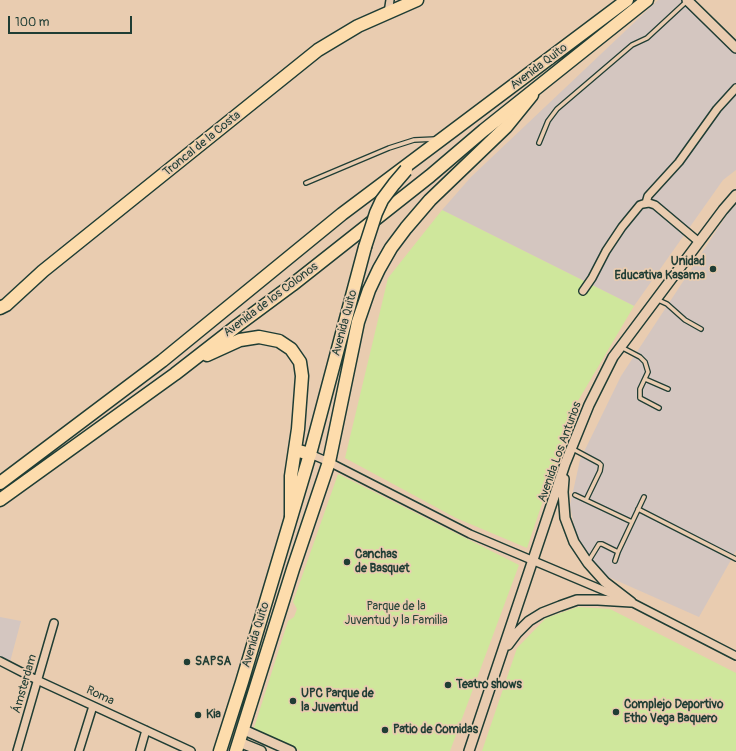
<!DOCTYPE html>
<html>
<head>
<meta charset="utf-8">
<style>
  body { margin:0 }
  #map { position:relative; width:736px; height:751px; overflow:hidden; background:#e9ccb0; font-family:Pangolin,sans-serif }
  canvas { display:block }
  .scale { position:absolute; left:8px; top:16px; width:124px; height:18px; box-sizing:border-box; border:2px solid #1f3d34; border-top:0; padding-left:5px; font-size:12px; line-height:14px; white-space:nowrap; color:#1f3d34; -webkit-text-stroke:3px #e9ccb0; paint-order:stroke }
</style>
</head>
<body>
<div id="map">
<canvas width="736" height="751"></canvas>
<div class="scale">100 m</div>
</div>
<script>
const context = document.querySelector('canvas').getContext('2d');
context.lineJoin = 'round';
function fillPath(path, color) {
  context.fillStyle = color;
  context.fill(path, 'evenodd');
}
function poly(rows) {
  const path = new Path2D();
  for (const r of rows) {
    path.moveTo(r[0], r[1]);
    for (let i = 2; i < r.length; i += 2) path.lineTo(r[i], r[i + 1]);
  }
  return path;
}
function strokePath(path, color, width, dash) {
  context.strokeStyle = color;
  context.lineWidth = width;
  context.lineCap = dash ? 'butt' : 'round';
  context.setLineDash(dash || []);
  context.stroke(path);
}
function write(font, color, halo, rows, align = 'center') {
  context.font = font + ' Pangolin,sans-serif';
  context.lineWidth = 3.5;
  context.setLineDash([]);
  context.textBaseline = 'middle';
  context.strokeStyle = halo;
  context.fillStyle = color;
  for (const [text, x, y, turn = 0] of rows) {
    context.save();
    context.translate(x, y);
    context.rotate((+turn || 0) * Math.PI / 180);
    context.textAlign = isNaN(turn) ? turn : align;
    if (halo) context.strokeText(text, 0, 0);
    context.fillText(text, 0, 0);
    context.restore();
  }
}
const built = poly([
  [658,0,685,0,736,54,736,170,723,180,634,306,442,210,471,177],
  [736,205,736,551,699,617,604,575,585,557,576,536,570,505,580,460,621,376,728,213],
  [0,617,21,621,10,662,0,657]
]);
const green = poly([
  [442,210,634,306,575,406,527,548,456,518,345,458,388,278],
  [338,474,519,565,450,751,301,751,253,731,288,621,294,617,297,609,293,602],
  [578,607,610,609,736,673,736,751,482,751,517,648,546,618]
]);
const service = poly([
  [539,143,548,121,557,109,632,45,647,38,687,1],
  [306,183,389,148,414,140,436,139],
  [656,299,667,304,685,320,701,329],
  [621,347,640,357,645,362,648,372,640,389,640,398,659,408],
  [645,379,668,389],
  [571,448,599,463,601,465,600,471,586,500],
  [575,495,632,522],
  [638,509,736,559],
  [615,561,618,552,644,497],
  [588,562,599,544,602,544,618,552]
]);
const minor = poly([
  [388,13,390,0],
  [646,203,648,196,679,162,717,109,736,88],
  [583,291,592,278,606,251,622,227,640,205,643,204,649,203,655,205,699,242],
  [310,454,329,462,470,534,631,602,736,656],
  [0,661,37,680,191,751],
  [17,751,54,623],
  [79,751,93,706],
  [140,751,146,730]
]);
const tertiary = poly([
  [687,0,736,48],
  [564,479,563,492,565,518,574,542,588,563,605,582,631,602],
  [508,645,517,633,529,621,542,613,560,606,577,600,598,600,631,602],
  [244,730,291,751],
  [239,742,261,751],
  [469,751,565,464,589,405,613,357,723,210,736,195]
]);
const primary = poly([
  [0,308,6,305,43,271,318,50,358,26,417,0],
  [220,751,242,682,310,454,365,247],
  [236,751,293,569,329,462,358,322,369,290,379,269,391,248,406,228,430,200,506,127,532,95]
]);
const trunk = poly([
  [207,355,240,340,259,337,279,341,291,349,300,362,302,376,298,429,291,476,291,516],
  [295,450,310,454],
  [0,483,162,361,342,214,627,0],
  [0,500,175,374,238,325,292,285,430,176,484,130,647,0]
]);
const primaryBridge = poly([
  [365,247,376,213,382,200,394,184,406,170]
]);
const markers = [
  [713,269,4,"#1f3d34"],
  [347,562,4,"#1f3d34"],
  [187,662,4,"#1f3d34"],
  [448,685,4,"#1f3d34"],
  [293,701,4,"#1f3d34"],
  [616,712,4,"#1f3d34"],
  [198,715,4,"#1f3d34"],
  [385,730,4,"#1f3d34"]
];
const streetNames = [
  ["Avenida Quito",539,67,-37],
  ["Troncal de la Costa",202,144,-39],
  ["Avenida de los Colonos",271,300,-37],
  ["Avenida Quito",345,323,-75],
  ["Avenida Los Anturios",560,452,-70],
  ["Avenida Quito",256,635,-73],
  ["Ámsterdam",25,684,-74],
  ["Roma",100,696,25]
];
const poiNames = [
  ["Unidad",705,262,"right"],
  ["Educativa Kasama",705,276,"right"],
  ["Canchas",355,555],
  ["de Basquet",355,569],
  ["SAPSA",195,662],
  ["Teatro shows",456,685],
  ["UPC Parque de",301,694],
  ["la Juventud",301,708],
  ["Complejo Deportivo",624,705],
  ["Etho Vega Baquero",624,719],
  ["Kia",206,715],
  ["Patio de Comidas",393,730]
];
const parkNames = [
  ["Parque de la",396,607],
  ["Juventud y la Familia",396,621]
];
fillPath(built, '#d4c6c0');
fillPath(green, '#cfe79c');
strokePath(service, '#1f3d34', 6);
strokePath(minor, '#1f3d34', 10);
strokePath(tertiary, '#1f3d34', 12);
strokePath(primary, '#1f3d34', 15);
strokePath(trunk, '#1f3d34', 15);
strokePath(service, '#e9ccb0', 3.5);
strokePath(minor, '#e9ccb0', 7);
strokePath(tertiary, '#e9ccb0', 9);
strokePath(primary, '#fddcac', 12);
strokePath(trunk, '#fddcac', 12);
strokePath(primaryBridge, '#1f3d34', 15, []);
strokePath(primaryBridge, '#fddcac', 12);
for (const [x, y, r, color] of markers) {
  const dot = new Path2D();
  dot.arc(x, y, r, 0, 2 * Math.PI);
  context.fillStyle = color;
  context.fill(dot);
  strokePath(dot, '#e9ccb0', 1.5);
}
write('12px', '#1f3d34', '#e9ccb0', streetNames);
write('bold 12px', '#1f3d34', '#e9ccb0', poiNames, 'left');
write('12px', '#284639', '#e9ccb0', parkNames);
</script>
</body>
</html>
